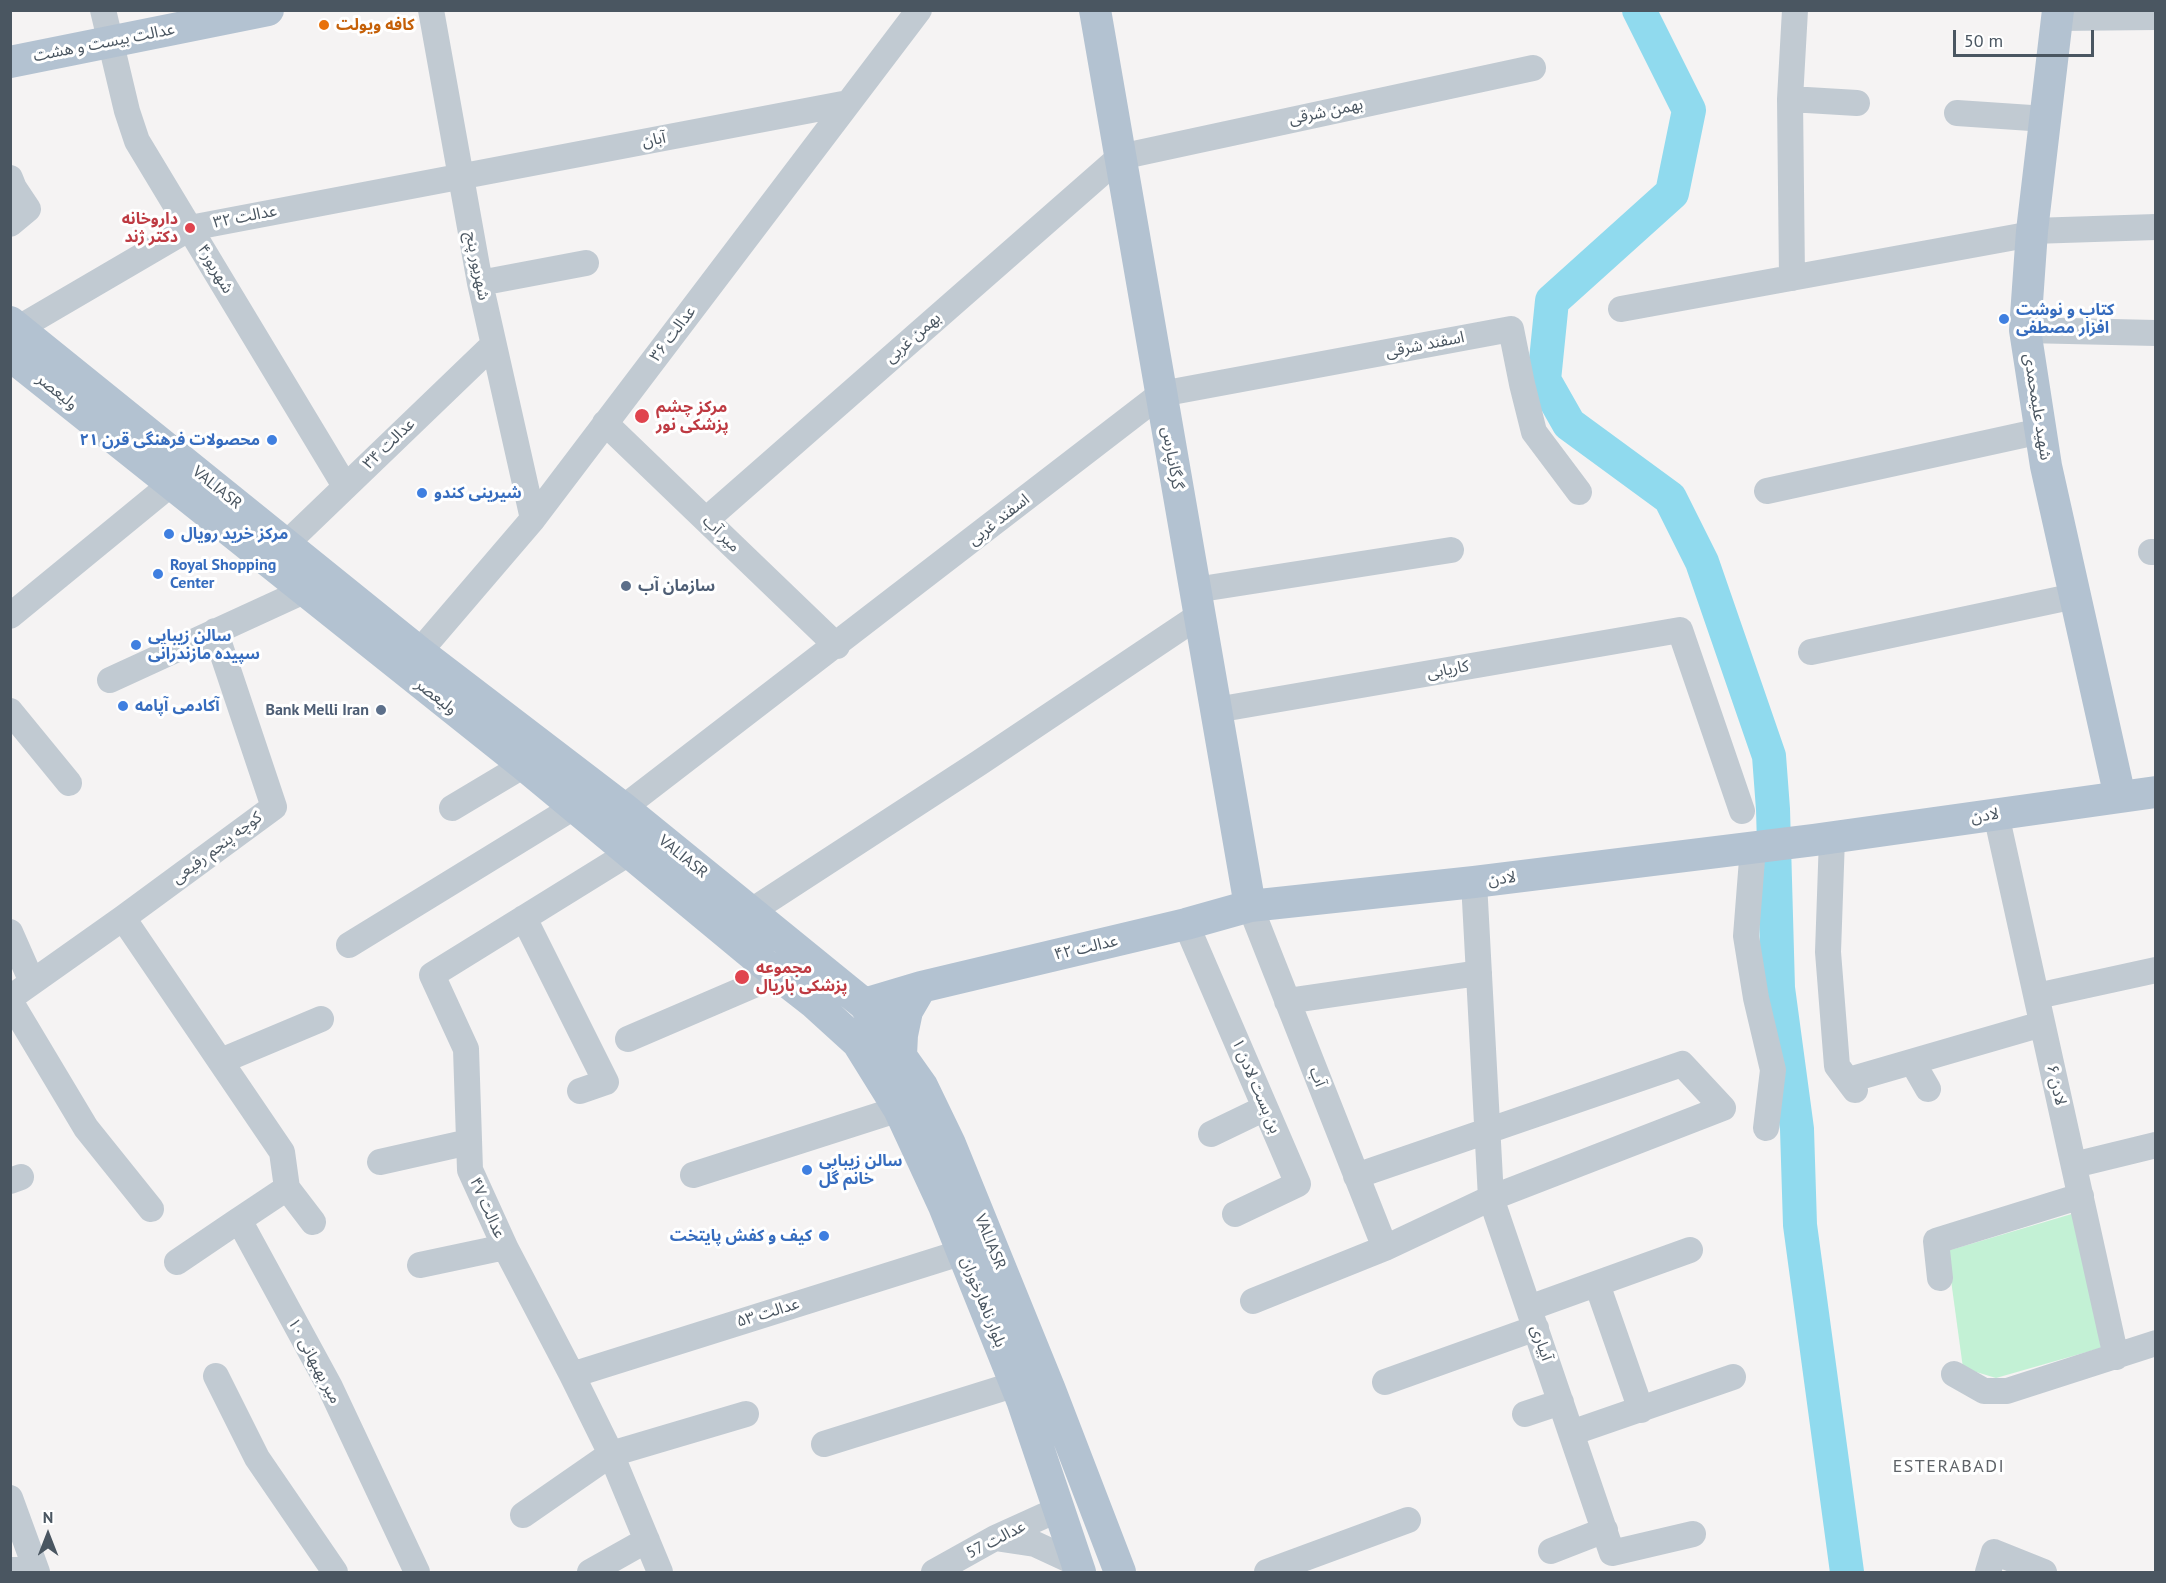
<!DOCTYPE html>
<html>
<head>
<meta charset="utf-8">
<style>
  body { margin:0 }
  #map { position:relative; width:2166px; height:1583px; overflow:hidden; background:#f5f3f3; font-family:"PT Sans",sans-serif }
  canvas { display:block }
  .frame { position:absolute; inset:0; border:12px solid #4a5661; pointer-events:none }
  .north { position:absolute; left:18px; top:1505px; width:60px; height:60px; -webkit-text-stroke:4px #fff; paint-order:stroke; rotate:0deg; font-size:16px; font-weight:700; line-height:24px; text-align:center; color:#4a5661 }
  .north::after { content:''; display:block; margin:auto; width:21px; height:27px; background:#4a5661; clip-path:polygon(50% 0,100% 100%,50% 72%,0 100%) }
  .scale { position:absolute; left:1953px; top:30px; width:141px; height:27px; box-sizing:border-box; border:3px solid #4a5661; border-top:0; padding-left:8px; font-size:18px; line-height:21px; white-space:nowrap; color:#4a5661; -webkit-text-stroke:4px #fff; paint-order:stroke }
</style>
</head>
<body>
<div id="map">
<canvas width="2166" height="1583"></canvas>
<div class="frame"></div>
<div class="north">N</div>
<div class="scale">50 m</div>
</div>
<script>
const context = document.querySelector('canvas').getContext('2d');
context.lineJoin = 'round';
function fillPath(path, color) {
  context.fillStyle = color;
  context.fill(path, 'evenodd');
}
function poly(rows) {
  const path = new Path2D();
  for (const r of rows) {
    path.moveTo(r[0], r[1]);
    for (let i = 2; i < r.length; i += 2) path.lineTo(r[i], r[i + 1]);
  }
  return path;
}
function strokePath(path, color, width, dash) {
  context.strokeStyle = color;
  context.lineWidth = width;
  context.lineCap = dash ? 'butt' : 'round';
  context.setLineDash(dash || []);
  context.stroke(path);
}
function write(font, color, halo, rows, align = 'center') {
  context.font = font + ' "PT Sans","Noto Sans Arabic",sans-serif';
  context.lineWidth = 6;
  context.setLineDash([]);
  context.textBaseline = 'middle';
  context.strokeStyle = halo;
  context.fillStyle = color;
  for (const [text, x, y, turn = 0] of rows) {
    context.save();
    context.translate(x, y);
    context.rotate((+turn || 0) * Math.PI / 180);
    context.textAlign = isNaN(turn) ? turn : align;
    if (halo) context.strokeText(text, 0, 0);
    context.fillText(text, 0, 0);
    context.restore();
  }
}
const green = poly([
  [2075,1213,2101,1348,1996,1378,1963,1368,1947,1251]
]);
const river = poly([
  [1639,10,1689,110,1672,193,1552,301,1544,380,1569,424,1670,498,1702,562,1769,756,1773,809,1778,988,1797,1129,1800,1225,1847,1572]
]);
const minor = poly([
  [103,10,127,111,137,141,345,486],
  [431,10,480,283,533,519],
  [2057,18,2156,17],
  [1790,99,1857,103],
  [1957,113,2046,119],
  [10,178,14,188,28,209,10,224],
  [2032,231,2156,227],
  [1792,278,1790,99,1795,10],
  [480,283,586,263],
  [1621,309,2032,234],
  [19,328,190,228,848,103],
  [2025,330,2156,333],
  [605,423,837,646],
  [1767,491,2041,431],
  [706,520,1120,157,1533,68],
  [286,544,493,345],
  [2151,552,2156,552],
  [1195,590,1451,550],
  [10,616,171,484],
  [1811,652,2075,596],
  [408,665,533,519,919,10],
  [110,680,304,591],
  [1216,710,1680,630,1742,811],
  [10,711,69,783],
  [452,808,524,765],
  [623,808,1161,394,1511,329,1522,384,1534,432,1579,492],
  [1996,814,2116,1357],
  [1832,838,1828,952,1837,1066,1855,1090],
  [1753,847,1746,936,1756,998,1773,1070,1766,1128],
  [629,853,432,975,466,1049,470,1170,505,1247,572,1375,611,1454,660,1572],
  [1474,882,1491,1198,1612,1553,1693,1534],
  [1250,906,1385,1248],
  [750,912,979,763,1200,615],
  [123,918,282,1152,287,1188],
  [524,918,606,1082,580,1091],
  [1186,924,1298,1184,1235,1214],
  [10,932,32,982],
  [349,945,574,807],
  [2037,996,2156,970],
  [10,998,123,918,274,807,215,631],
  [10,1001,86,1128,151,1209],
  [1287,1001,1479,973],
  [628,1039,777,975],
  [221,1061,321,1019],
  [1913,1063,1928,1089],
  [1849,1080,2042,1024],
  [1211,1134,1265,1108],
  [380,1162,469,1142],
  [2074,1165,2156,1145],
  [693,1175,899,1109],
  [10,1181,21,1177],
  [287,1188,313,1222],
  [239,1220,287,1188],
  [177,1262,239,1220,330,1387,417,1572],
  [420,1265,505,1247],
  [1940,1278,1936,1241,2081,1196],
  [1597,1284,1641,1410],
  [1253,1301,1385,1248,1491,1198,1723,1108,1682,1064,1356,1176],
  [1529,1308,1690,1250],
  [1954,1374,1984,1391,2007,1391,2156,1343],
  [572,1375,963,1252],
  [216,1376,257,1458,335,1572],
  [1385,1382,1536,1328],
  [1525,1414,1561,1402],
  [1571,1433,1733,1377],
  [824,1444,1016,1384],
  [10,1498,37,1572],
  [523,1515,611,1454,746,1414],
  [995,1538,1035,1544,1076,1563],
  [1551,1551,1605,1530],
  [10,1570,36,1570],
  [590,1572,647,1540],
  [934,1572,995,1538,1059,1509],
  [1267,1572,1408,1520],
  [1988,1572,1994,1552,2044,1572]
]);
const major = poly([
  [1095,10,1250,906],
  [2058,10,2032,231,2025,330,2046,466,2120,797],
  [10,62,268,10],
  [10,322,419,652,623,808,864,1004,922,1086,950,1144,1050,1390,1120,1572],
  [10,355,524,765,764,964,814,1003,858,1043,899,1109,944,1206,1022,1400,1080,1572],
  [921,987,1186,924,1250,906,1474,882,1814,840,2156,792],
  [864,1004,921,987,907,1011,902,1035,901,1055]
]);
const markers = [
  [324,25,6,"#e8710a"],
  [190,228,6,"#e0444e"],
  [2004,319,6,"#3f7fe0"],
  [642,416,8,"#e0444e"],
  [272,440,6,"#3f7fe0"],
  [422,493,6,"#3f7fe0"],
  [169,534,6,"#3f7fe0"],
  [158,574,6,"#3f7fe0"],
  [626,586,6,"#5c6f8a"],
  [136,645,6,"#3f7fe0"],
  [123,706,6,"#3f7fe0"],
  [381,710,6,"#5c6f8a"],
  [742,977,8,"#e0444e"],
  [807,1170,6,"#3f7fe0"],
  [824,1236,6,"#3f7fe0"]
];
const foodNames = [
  ["کافه ویولت",336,25]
];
const streetNames = [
  ["عدالت بیست و هشت",104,43,-11],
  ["بهمن شرقی",1326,112,-12],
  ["آبان",654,140,-11],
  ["عدالت ۳۲",245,217,-11],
  ["شهریور پنج",477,266,79],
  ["شهریور۴",215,269,59],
  ["عدالت ۳۶",673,334,-53],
  ["بهمن غربی",913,338,-41],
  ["اسفند شرقی",1425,345,-11],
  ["ولیعصر",57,392,39],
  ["شهید علیمحمدی",2037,407,81],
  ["عدالت ۳۴",389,444,-44],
  ["گرگانپارس",1172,458,80],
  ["VALIASR",217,488,39],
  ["اسفند غربی",999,520,-38],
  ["میر آب",721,534,44],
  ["کاریابی",1448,670,-10],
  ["ولیعصر",436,697,38],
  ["لادن",1985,816,-8],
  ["کوچه پنجم رفیعی",217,848,-37],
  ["VALIASR",683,857,39],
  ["لادن",1502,879,-7],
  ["عدالت ۴۲",1086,948,-13],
  ["آب",1317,1077,69],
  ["۶ لادن",2056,1085,77],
  ["۱ بن بست لادن",1256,1086,67],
  ["عدالت ۴۷",487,1208,66],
  ["VALIASR",990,1242,68],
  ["بلوار ناهارخوران",983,1302,68],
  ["عدالت ۵۳",768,1313,-17],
  ["آبیاری",1541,1343,71],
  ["۱۰ میر بهبهانی",314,1361,62],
  ["عدالت 57",996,1540,-27]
];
const healthNames = [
  ["داروخانه",178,219,"right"],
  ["دکتر ژند",178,237,"right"],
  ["مرکز چشم",656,407],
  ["پزشکی نور",656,425],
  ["مجموعه",756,968],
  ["پزشکی باریال",756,986]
];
const shopNames = [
  ["کتاب و نوشت",2016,310],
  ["افزار مصطفی",2016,328],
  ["محصولات فرهنگی قرن ۲۱",260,440,"right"],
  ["شیرینی کندو",434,493],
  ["مرکز خرید رویال",181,534],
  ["Royal Shopping",170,565],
  ["Center",170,583],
  ["سالن زیبایی",148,636],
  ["سپیده مازندرانی",148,654],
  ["آکادمی آپامه",135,706],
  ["سالن زیبایی",819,1161],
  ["خانم گل",819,1179],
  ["کیف و کفش پایتخت",812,1236,"right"]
];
const serviceNames = [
  ["سازمان آب",638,586],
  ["Bank Melli Iran",369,710,"right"]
];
const neighbourhoodNames = [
  ["ESTERABADI",1949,1467]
];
fillPath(green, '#c3f1d5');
strokePath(river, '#90daee', 34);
strokePath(minor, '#c1cad2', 26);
strokePath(major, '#b3c2d1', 32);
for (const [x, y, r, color] of markers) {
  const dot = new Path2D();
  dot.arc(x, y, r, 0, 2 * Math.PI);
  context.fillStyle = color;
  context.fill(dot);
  strokePath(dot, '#fff', 2);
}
write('bold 16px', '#c56008', '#fff', foodNames, 'left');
write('16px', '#4a5661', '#fff', streetNames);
write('bold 16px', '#be3a42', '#fff', healthNames, 'left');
write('bold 16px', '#366cbe', '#fff', shopNames, 'left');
write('bold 16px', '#4e5e75', '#fff', serviceNames, 'left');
context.letterSpacing = '1.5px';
write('18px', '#5f6368', '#fff', neighbourhoodNames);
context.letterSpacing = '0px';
</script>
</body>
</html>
